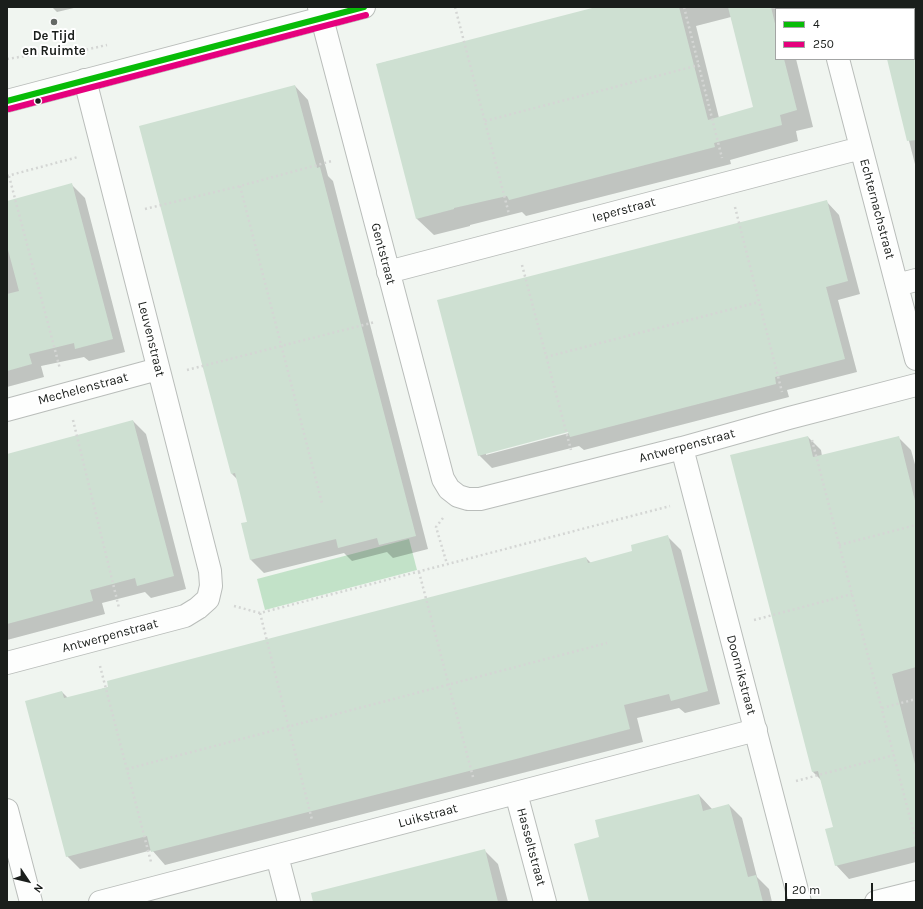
<!DOCTYPE html>
<html>
<head>
<meta charset="utf-8">
<style>
  body { margin:0 }
  #map { position:relative; width:923px; height:909px; overflow:hidden; background:#f0f5f0; font-family:Karla,sans-serif }
  canvas { display:block }
  .frame { position:absolute; inset:0; border:8px solid #1a1e1b; pointer-events:none }
  .legend { position:absolute; left:775px; top:8px; width:140px; height:52px; box-sizing:border-box; background:#fff; border:1px solid #a3a5a4; margin:0; padding:5px 7px; list-style:none; font-size:12px; color:#1a1e1b }
  .legend li { display:flex; align-items:center; gap:8px; height:20px }
  .legend b { width:20px; border:1px solid #a3a5a4 }
  .north { position:absolute; left:8px; top:861px; width:40px; height:40px; -webkit-text-stroke:3px #fff; paint-order:stroke; rotate:125deg; font-size:11px; font-weight:700; line-height:16px; text-align:center; color:#1a1e1b }
  .north::after { content:''; display:block; margin:auto; width:14px; height:18px; background:#1a1e1b; clip-path:polygon(50% 0,100% 100%,50% 72%,0 100%) }
  .scale { position:absolute; left:785px; top:883px; width:88px; height:18px; box-sizing:border-box; border:2px solid #1a1e1b; border-top:0; padding-left:5px; font-size:12px; line-height:14px; white-space:nowrap; color:#1a1e1b; -webkit-text-stroke:3px #fff; paint-order:stroke }
</style>
</head>
<body>
<div id="map">
<canvas width="923" height="909"></canvas>
<div class="frame"></div>
<ul class="legend">
<li><b style="height:5px;background:#08bc08"></b>4</li>
<li><b style="height:5px;background:#e5007d"></b>250</li>
</ul>
<div class="north">N</div>
<div class="scale">20 m</div>
</div>
<script>
const context = document.querySelector('canvas').getContext('2d');
context.lineJoin = 'round';
function fillPath(path, color) {
  context.fillStyle = color;
  context.fill(path, 'evenodd');
}
function poly(rows) {
  const path = new Path2D();
  for (const r of rows) {
    path.moveTo(r[0], r[1]);
    for (let i = 2; i < r.length; i += 2) path.lineTo(r[i], r[i + 1]);
  }
  return path;
}
function strokePath(path, color, width, dash) {
  context.strokeStyle = color;
  context.lineWidth = width;
  context.lineCap = dash ? 'butt' : 'round';
  context.setLineDash(dash || []);
  context.stroke(path);
}
function write(font, color, halo, rows, align = 'center') {
  context.font = font + ' Karla,sans-serif';
  context.lineWidth = 4;
  context.setLineDash([]);
  context.textBaseline = 'middle';
  context.strokeStyle = halo;
  context.fillStyle = color;
  for (const [text, x, y, turn = 0] of rows) {
    context.save();
    context.translate(x, y);
    context.rotate((+turn || 0) * Math.PI / 180);
    context.textAlign = isNaN(turn) ? turn : align;
    if (halo) context.strokeText(text, 0, 0);
    context.fillText(text, 0, 0);
    context.restore();
  }
}
const green = poly([
  [409,539,417,570,265,610,257,579]
]);
const shadow = poly([
  [52,7,78,7,57,12],
  [600,7,782,7,783,9,776,9,776,59,796,59,813,127,796,131,798,141,730,160,731,164,526,216,522,212,470,225,470,226,434,235,417,219,378,64],
  [731,17,755,108,719,118,696,26],
  [874,7,916,7,916,168,888,59,914,59,914,9,875,9],
  [295,86,308,100,328,176,333,181,428,549,393,558,387,552,352,561,344,553,264,573,251,560,242,524,248,522,238,480,232,474],
  [72,185,85,198,125,352,89,361,84,357,41,366,44,377,7,387,7,202],
  [826,201,839,215,860,294,838,300,857,372,787,390,789,397,584,450,579,446,492,468,479,455],
  [573,430,573,432,486,455,486,453],
  [133,421,146,434,186,589,151,598,145,592,102,603,105,614,7,640,7,455],
  [808,437,821,450,822,456,898,437,911,450,916,468,916,862,849,879,836,865,834,828,821,780,813,772],
  [668,537,681,550,720,704,685,713,679,708,637,718,643,742,165,865,152,850,80,869,67,856,62,692,68,698,586,558,591,563,634,552],
  [699,795,712,809,729,805,742,818,757,877,769,889,772,902,590,902,601,838],
  [484,850,498,864,508,902,334,902]
]);
const building = poly([
  [596,7,679,7,708,120,753,107,728,7,771,7,776,28,776,59,784,59,797,110,780,115,782,125,714,143,715,147,509,200,507,196,454,208,454,209,416,219,376,64],
  [887,59,916,59,916,140,907,141],
  [295,85,317,168,320,167,416,536,379,545,377,538,338,548,336,539,250,560,241,523,247,522,235,473,231,474,139,126],
  [72,183,113,339,75,349,74,343,29,354,32,364,7,371,7,294,19,291,7,246,7,201],
  [827,200,848,281,826,287,845,359,775,377,776,384,570,437,568,432,478,456,437,300],
  [133,420,174,576,137,586,135,578,90,590,93,601,7,624,7,454],
  [808,436,813,457,899,436,916,505,916,667,892,674,916,768,916,846,835,866,825,829,833,827,818,771,812,772,730,455],
  [668,535,708,691,671,701,669,694,624,705,630,729,516,759,151,852,147,836,66,857,25,701,62,691,64,698,108,687,107,681,279,636,586,557,588,563,632,551,631,545],
  [699,794,703,811,729,804,748,877,756,875,763,902,589,902,574,844,599,837,595,820],
  [485,849,498,902,313,902,311,893]
]);
const path = poly([
  [455,7,509,214],
  [684,7,722,158],
  [7,59,38,54,80,51,107,45],
  [485,121,699,65],
  [7,176,78,157],
  [9,176,60,369],
  [240,186,322,503],
  [735,207,782,392],
  [145,209,240,186,332,161],
  [522,265,571,450],
  [546,357,759,302],
  [187,370,375,322],
  [73,420,119,608],
  [812,440,916,841],
  [443,518,436,527,447,564],
  [839,545,916,525],
  [419,572,473,777],
  [234,606,260,613,670,506],
  [260,613,312,820],
  [754,620,852,594],
  [100,666,151,862],
  [882,708,916,699],
  [127,769,607,643],
  [796,781,894,755]
]);
const street = poly([
  [319,7,443,479,449,489,458,496,468,499,480,499,682,448,789,418,916,385],
  [824,7,825,9],
  [838,59,916,359],
  [388,272,861,148],
  [897,285,916,280],
  [7,410,158,369],
  [682,448,800,902],
  [7,663,185,616,198,608,208,599,211,586,210,571,85,80],
  [516,793,545,902],
  [7,810,31,902],
  [277,856,289,902],
  [100,902,756,730],
  [876,902,916,892]
]);
const secondary = poly([
  [7,101,364,7]
]);
const bus1 = poly([
  [7,101,364,7]
]);
const bus2 = poly([
  [9,109,366,15]
]);
const markers = [
  [54,22,4,"#656966"],
  [38,101,3.5,"#1a1e1b"]
];
const poiNames = [
  ["De Tijd",54,36],
  ["en Ruimte",54,51]
];
const streetNames = [
  ["Echternachstraat",877,209,75],
  ["Ieperstraat",624,210,-15],
  ["Gentstraat",383,254,75],
  ["Leuvenstraat",151,339,76],
  ["Mechelenstraat",83,389,-15],
  ["Antwerpenstraat",687,446,-15],
  ["Antwerpenstraat",110,636,-15],
  ["Doornikstraat",741,675,75],
  ["Luikstraat",428,816,-15],
  ["Hasseltstraat",531,847,75]
];
fillPath(green, '#c2e2c8');
fillPath(shadow, '#0003');
fillPath(building, '#cee0d2');
strokePath(street, '#b9bdba', 24);
strokePath(secondary, '#b9bdba', 24);
strokePath(path, '#d4d6d4', 2.5, [2, 3]);
strokePath(street, '#fdfefd', 22);
strokePath(secondary, '#fdfefd', 22);
strokePath(bus1, '#08bc08', 6);
strokePath(bus2, '#e5007d', 6);
for (const [x, y, r, color] of markers) {
  const dot = new Path2D();
  dot.arc(x, y, r, 0, 2 * Math.PI);
  context.fillStyle = color;
  context.fill(dot);
  strokePath(dot, '#fff', 1.5);
}
write('bold 13px', '#1a1e1b', '#fff', poiNames);
write('13px', '#1a1e1b', '#fff', streetNames);
</script>
</body>
</html>
